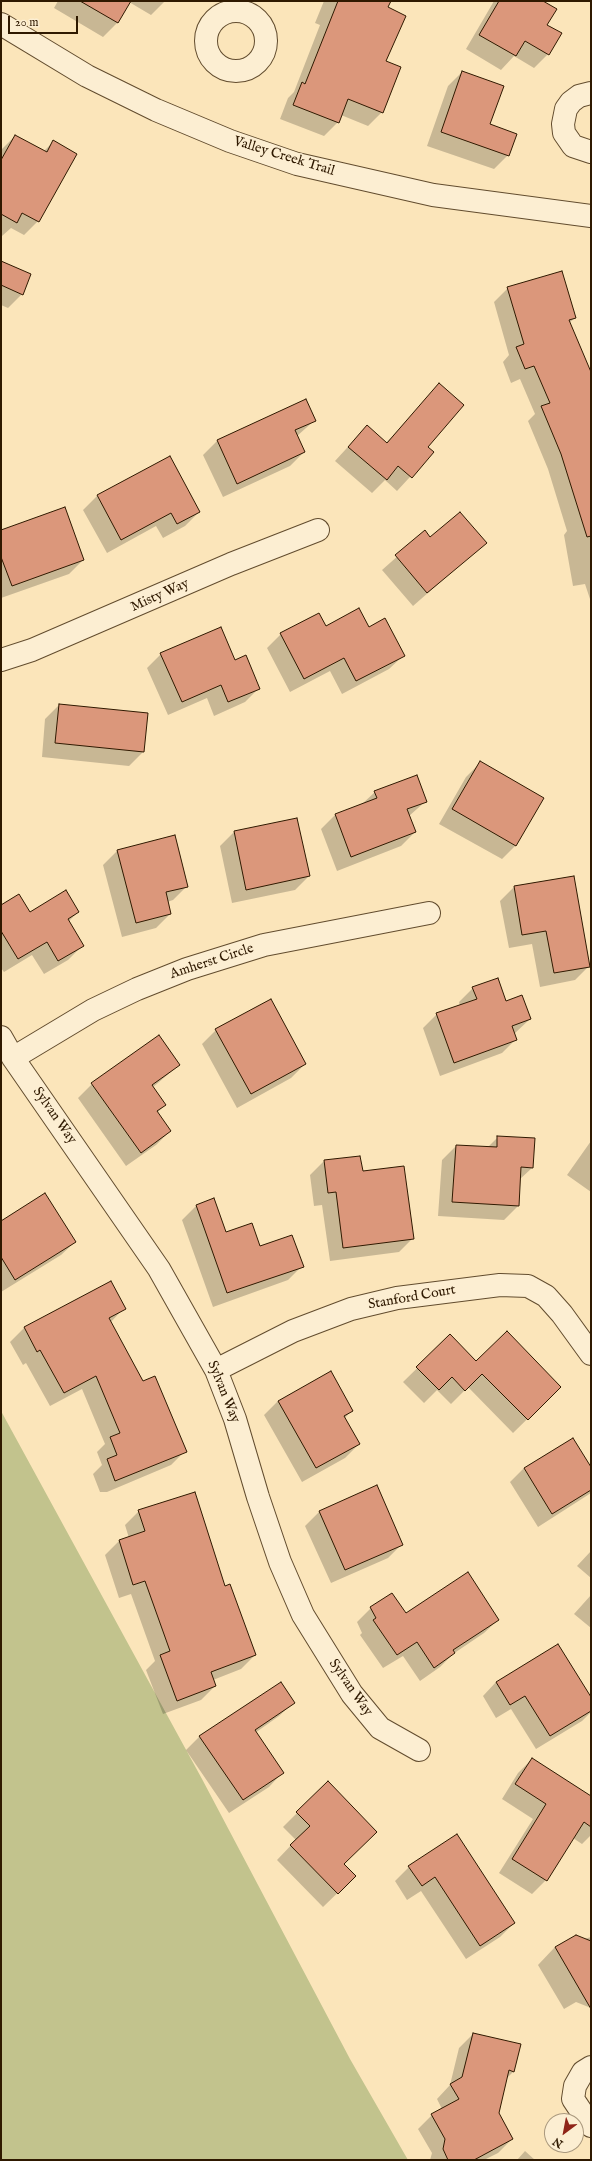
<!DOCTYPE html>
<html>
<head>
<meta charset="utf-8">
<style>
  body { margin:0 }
  #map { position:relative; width:592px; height:2161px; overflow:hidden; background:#fbe5ba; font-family:"IM FELL English",serif }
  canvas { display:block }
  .frame { position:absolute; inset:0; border:2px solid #2f1900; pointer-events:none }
  .north { position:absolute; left:544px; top:2113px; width:40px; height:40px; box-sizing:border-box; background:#fceed2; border:1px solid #aa997e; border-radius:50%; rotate:212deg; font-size:11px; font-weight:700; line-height:16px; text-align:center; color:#2f1900 }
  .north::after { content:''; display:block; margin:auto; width:14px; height:18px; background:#8f2418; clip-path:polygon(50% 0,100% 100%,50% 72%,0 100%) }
  .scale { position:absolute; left:8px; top:16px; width:70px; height:18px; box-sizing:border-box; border:2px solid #2f1900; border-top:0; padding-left:5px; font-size:12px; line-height:14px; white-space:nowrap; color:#2f1900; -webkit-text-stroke:3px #fceed2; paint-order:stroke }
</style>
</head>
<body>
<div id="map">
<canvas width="592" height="2161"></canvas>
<div class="frame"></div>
<div class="north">N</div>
<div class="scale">20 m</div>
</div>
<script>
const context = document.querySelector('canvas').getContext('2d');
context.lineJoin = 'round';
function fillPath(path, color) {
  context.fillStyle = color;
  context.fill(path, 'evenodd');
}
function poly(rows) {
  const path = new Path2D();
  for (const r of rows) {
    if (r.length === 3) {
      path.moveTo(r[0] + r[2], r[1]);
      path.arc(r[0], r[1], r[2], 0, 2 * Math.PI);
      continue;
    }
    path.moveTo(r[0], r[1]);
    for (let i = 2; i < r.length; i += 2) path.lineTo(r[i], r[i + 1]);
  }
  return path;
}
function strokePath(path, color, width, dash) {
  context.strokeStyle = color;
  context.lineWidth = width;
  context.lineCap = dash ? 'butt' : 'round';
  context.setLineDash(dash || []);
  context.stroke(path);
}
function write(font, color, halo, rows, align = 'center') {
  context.font = font + ' "IM FELL English",serif';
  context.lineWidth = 3;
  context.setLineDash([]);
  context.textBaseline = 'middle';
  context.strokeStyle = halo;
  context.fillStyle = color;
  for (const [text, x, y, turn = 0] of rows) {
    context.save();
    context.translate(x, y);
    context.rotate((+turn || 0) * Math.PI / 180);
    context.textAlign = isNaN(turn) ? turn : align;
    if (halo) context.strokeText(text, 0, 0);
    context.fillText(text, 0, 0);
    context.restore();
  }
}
const green = poly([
  [1,1411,202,1779,350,2059,408,2160,1,2160]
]);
const shadow = poly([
  [58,1,165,1,151,15,129,2,117,23,103,37,54,8],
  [324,1,389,1,386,8,382,112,368,126,341,115,338,122,324,136,280,119,288,98,294,92,320,25,315,23],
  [494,1,541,1,546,25,548,54,534,68,514,56,501,70,466,49],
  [462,72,489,125,508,155,494,169,427,146,448,86],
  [15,136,43,152,53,142,38,221,24,235,11,228,2,236,1,150],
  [1,262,22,294,8,308,1,305],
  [508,288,575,318,569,323,591,375,591,602,585,584,573,586,564,535,567,531,548,469,528,421,535,414,520,379,511,383,503,362,509,355,494,302],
  [439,385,427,447,433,452,397,491,385,480,372,493,335,461,367,426,386,443],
  [305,400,315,420,297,436,304,452,290,466,223,497,203,455,217,441],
  [97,496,199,512,185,526,163,538,156,526,107,553,83,510],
  [1,531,83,560,69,574,1,598],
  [425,532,430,538,485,543,413,606,382,570],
  [325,627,368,628,403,656,389,669,342,694,330,671,290,692,267,648,281,634],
  [161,654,235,661,259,688,245,702,214,716,207,698,168,715,147,668],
  [59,705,143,752,129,766,42,757,45,719],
  [480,763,516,845,502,859,439,824,466,777],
  [375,792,426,801,409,816,415,832,401,846,337,871,321,829,335,815,362,804],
  [296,819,309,876,295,890,232,903,220,846,234,832],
  [117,851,187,886,173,900,167,902,170,914,156,928,122,937,103,865],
  [573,877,589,966,575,980,540,987,532,944,509,948,500,901,514,887],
  [1,906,30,913,78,912,68,922,82,946,68,960,44,974,32,955,4,972,1,968],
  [473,988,530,1019,514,1034,516,1039,502,1053,440,1076,423,1028,437,1014,460,1006,459,1002],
  [216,1030,305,1064,291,1078,237,1108,202,1044],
  [158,1036,179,1065,152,1088,165,1105,157,1113,170,1131,156,1145,126,1166,78,1098,92,1084],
  [498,1137,532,1168,519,1180,518,1206,504,1220,438,1216,442,1160,456,1146,487,1148],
  [591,1141,591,1192,567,1175],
  [324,1161,362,1172,413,1238,399,1252,330,1261,322,1205,314,1206,310,1175],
  [196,1206,226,1233,302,1266,288,1280,213,1307,182,1220],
  [1,1222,75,1242,61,1255,1,1292],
  [110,1282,124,1308,110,1323,142,1382,185,1451,171,1465,107,1492,100,1492,93,1474,102,1465,97,1452,105,1444,82,1389,50,1406,26,1363,23,1365,10,1342,24,1328],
  [450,1336,476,1362,560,1387,513,1433,468,1387,451,1404,437,1390,424,1403,403,1382],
  [278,1401,352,1410,345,1418,359,1444,345,1458,302,1482,264,1415],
  [572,1439,591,1469,591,1493,538,1527,510,1482,524,1468],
  [377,1487,402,1544,388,1558,331,1583,305,1526,319,1512],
  [139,1511,224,1588,255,1655,241,1669,213,1680,215,1686,201,1700,163,1714,146,1670,155,1661,131,1594,119,1598,105,1555,119,1541,129,1538,125,1525],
  [591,1551,591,1578,577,1566],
  [591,1595,591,1628,574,1614],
  [371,1608,406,1614,498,1620,484,1633,453,1654,440,1667,420,1681,403,1656,383,1668,360,1635,362,1633,357,1622],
  [496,1682,591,1699,591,1712,582,1721,536,1749,511,1709,496,1718,483,1696],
  [293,1703,279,1716,255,1733,282,1773,269,1787,229,1813,186,1750,200,1736],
  [532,1759,591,1797,591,1835,582,1844,573,1838,546,1880,532,1894,499,1873,533,1819,502,1799,518,1773],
  [328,1782,343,1864,355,1876,323,1907,277,1860,296,1840,283,1827],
  [452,1839,514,1923,500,1937,466,1959,421,1891,407,1900,395,1881,409,1867],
  [591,1937,591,2008,576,2002,564,2009,538,1965,555,1947],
  [473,2034,514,2071,506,2079,498,2113,512,2139,498,2153,484,2160,430,2160,432,2153,418,2129,432,2115,442,2109,437,2099,450,2085,459,2048],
  [525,2151,535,2160,517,2160]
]);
const building = poly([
  [80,1,131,1,118,23,80,1],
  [338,1,391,1,388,7,406,16,386,61,401,67,383,113,348,99,339,123,293,105,302,82,305,84,338,1],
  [499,1,543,1,557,9,547,25,562,33,549,55,525,41,516,56,479,35,499,1],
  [462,71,504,86,490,124,517,134,509,156,441,132,462,71],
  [15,135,47,152,53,140,77,154,39,222,22,213,17,223,1,214,1,160,15,135],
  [1,261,31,274,23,295,1,285,1,261],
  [562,271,576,318,569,320,591,372,591,536,587,537,561,454,541,406,550,403,534,366,525,369,516,347,524,344,507,287,562,271],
  [439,383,464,405,428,447,434,452,412,478,398,466,387,480,348,447,367,425,387,443,439,383],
  [306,399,316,421,295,430,305,452,237,484,217,440,306,399],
  [170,456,200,512,177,524,171,513,121,540,97,495,170,456],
  [65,507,84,560,12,586,1,557,1,530,65,507],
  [460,512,487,543,427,593,395,555,425,530,430,537,460,512],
  [359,608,369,627,385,618,405,656,356,681,344,658,304,679,280,633,319,613,326,626,359,608],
  [221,627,235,660,246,655,260,689,228,702,221,685,182,702,160,653,221,627],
  [59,704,148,713,144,752,55,743,59,704],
  [480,761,544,798,516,846,452,809,480,761],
  [417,775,427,802,407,809,416,832,351,857,335,814,377,798,374,791,417,775],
  [297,818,310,876,246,890,234,831,297,818],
  [175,835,188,887,166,892,171,914,136,923,117,850,175,835],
  [574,876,590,967,554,973,546,931,522,935,514,886,574,876],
  [66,890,79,912,68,919,84,946,58,961,47,942,18,959,1,931,1,905,19,894,30,912,66,890],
  [498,978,506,1001,522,995,531,1019,512,1026,517,1040,454,1063,436,1013,477,999,472,987,498,978],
  [271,999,306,1064,251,1094,215,1029,271,999],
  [159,1035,180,1065,152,1085,166,1105,157,1111,171,1131,141,1153,91,1083,159,1035],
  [497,1136,535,1138,533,1168,521,1167,519,1206,452,1202,456,1145,497,1147,497,1136],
  [360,1156,363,1171,404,1166,414,1239,343,1248,336,1192,328,1193,324,1160,360,1156],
  [45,1193,76,1242,15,1280,1,1257,1,1221,45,1193],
  [214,1198,226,1232,252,1223,260,1246,292,1235,304,1267,227,1293,196,1205,214,1198],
  [111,1281,126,1309,109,1318,143,1381,155,1376,187,1452,115,1481,107,1459,117,1455,110,1437,120,1433,96,1376,64,1393,40,1350,37,1352,24,1327,111,1281],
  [507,1331,561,1387,528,1420,482,1374,465,1391,452,1377,439,1390,416,1367,450,1334,476,1361,507,1331],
  [331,1371,353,1411,344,1416,360,1444,316,1468,278,1401,331,1371],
  [573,1438,591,1467,591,1490,552,1514,524,1468,573,1438],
  [377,1485,403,1545,345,1570,319,1511,377,1485],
  [195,1492,225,1586,230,1584,256,1655,211,1672,216,1686,177,1701,160,1655,170,1651,145,1581,133,1585,119,1540,145,1531,138,1510,195,1492],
  [468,1572,499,1620,453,1650,455,1653,434,1668,417,1642,397,1655,373,1620,376,1618,370,1607,392,1593,406,1613,468,1572],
  [558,1644,591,1697,591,1711,550,1736,525,1696,510,1705,496,1682,558,1644],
  [281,1682,295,1703,255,1730,284,1773,243,1800,199,1736,281,1682],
  [532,1758,591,1796,591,1827,584,1822,547,1881,512,1859,546,1804,515,1784,532,1758],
  [328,1781,377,1832,344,1864,356,1876,338,1894,290,1845,310,1826,296,1812,328,1781],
  [457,1834,515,1923,480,1946,435,1877,422,1886,408,1866,457,1834],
  [576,1935,591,1941,591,2009,555,1947,576,1935],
  [473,2033,521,2044,514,2072,509,2070,499,2113,513,2139,474,2160,448,2160,443,2149,445,2139,431,2114,459,2099,450,2084,462,2077,473,2033]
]);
const minor = poly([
  [236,41,30],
  [1,24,87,76,156,110,230,141,297,164,433,195,591,216],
  [591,93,579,96,571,102,566,109,563,124,564,133,573,146,591,152],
  [1,660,32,650,231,564,318,530],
  [1,1037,13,1058,159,1269,216,1370,235,1419,258,1497,280,1562,303,1615,352,1694,380,1728,419,1750],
  [13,1058,93,1010,137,989,187,969,264,945,429,913],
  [216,1370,293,1331,351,1309,397,1298,500,1285,528,1286,546,1296,562,1314,591,1354],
  [591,2067,583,2072,575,2086,573,2099,591,2126]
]);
const streetNames = [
  ["Valley Creek Trail",284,157,17],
  ["Misty Way",160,596,-24],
  ["Amherst Circle",212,962,-18],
  ["Sylvan Way",54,1116,55],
  ["Stanford Court",412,1298,-10],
  ["Sylvan Way",223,1392,68],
  ["Sylvan Way",350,1688,55]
];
fillPath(green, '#c2c38d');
fillPath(shadow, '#0003');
fillPath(building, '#db977b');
strokePath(building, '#2f1900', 1);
strokePath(minor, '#624c2e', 24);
strokePath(minor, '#fceed2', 22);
write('14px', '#2f1900', '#fceed2', streetNames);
</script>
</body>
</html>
